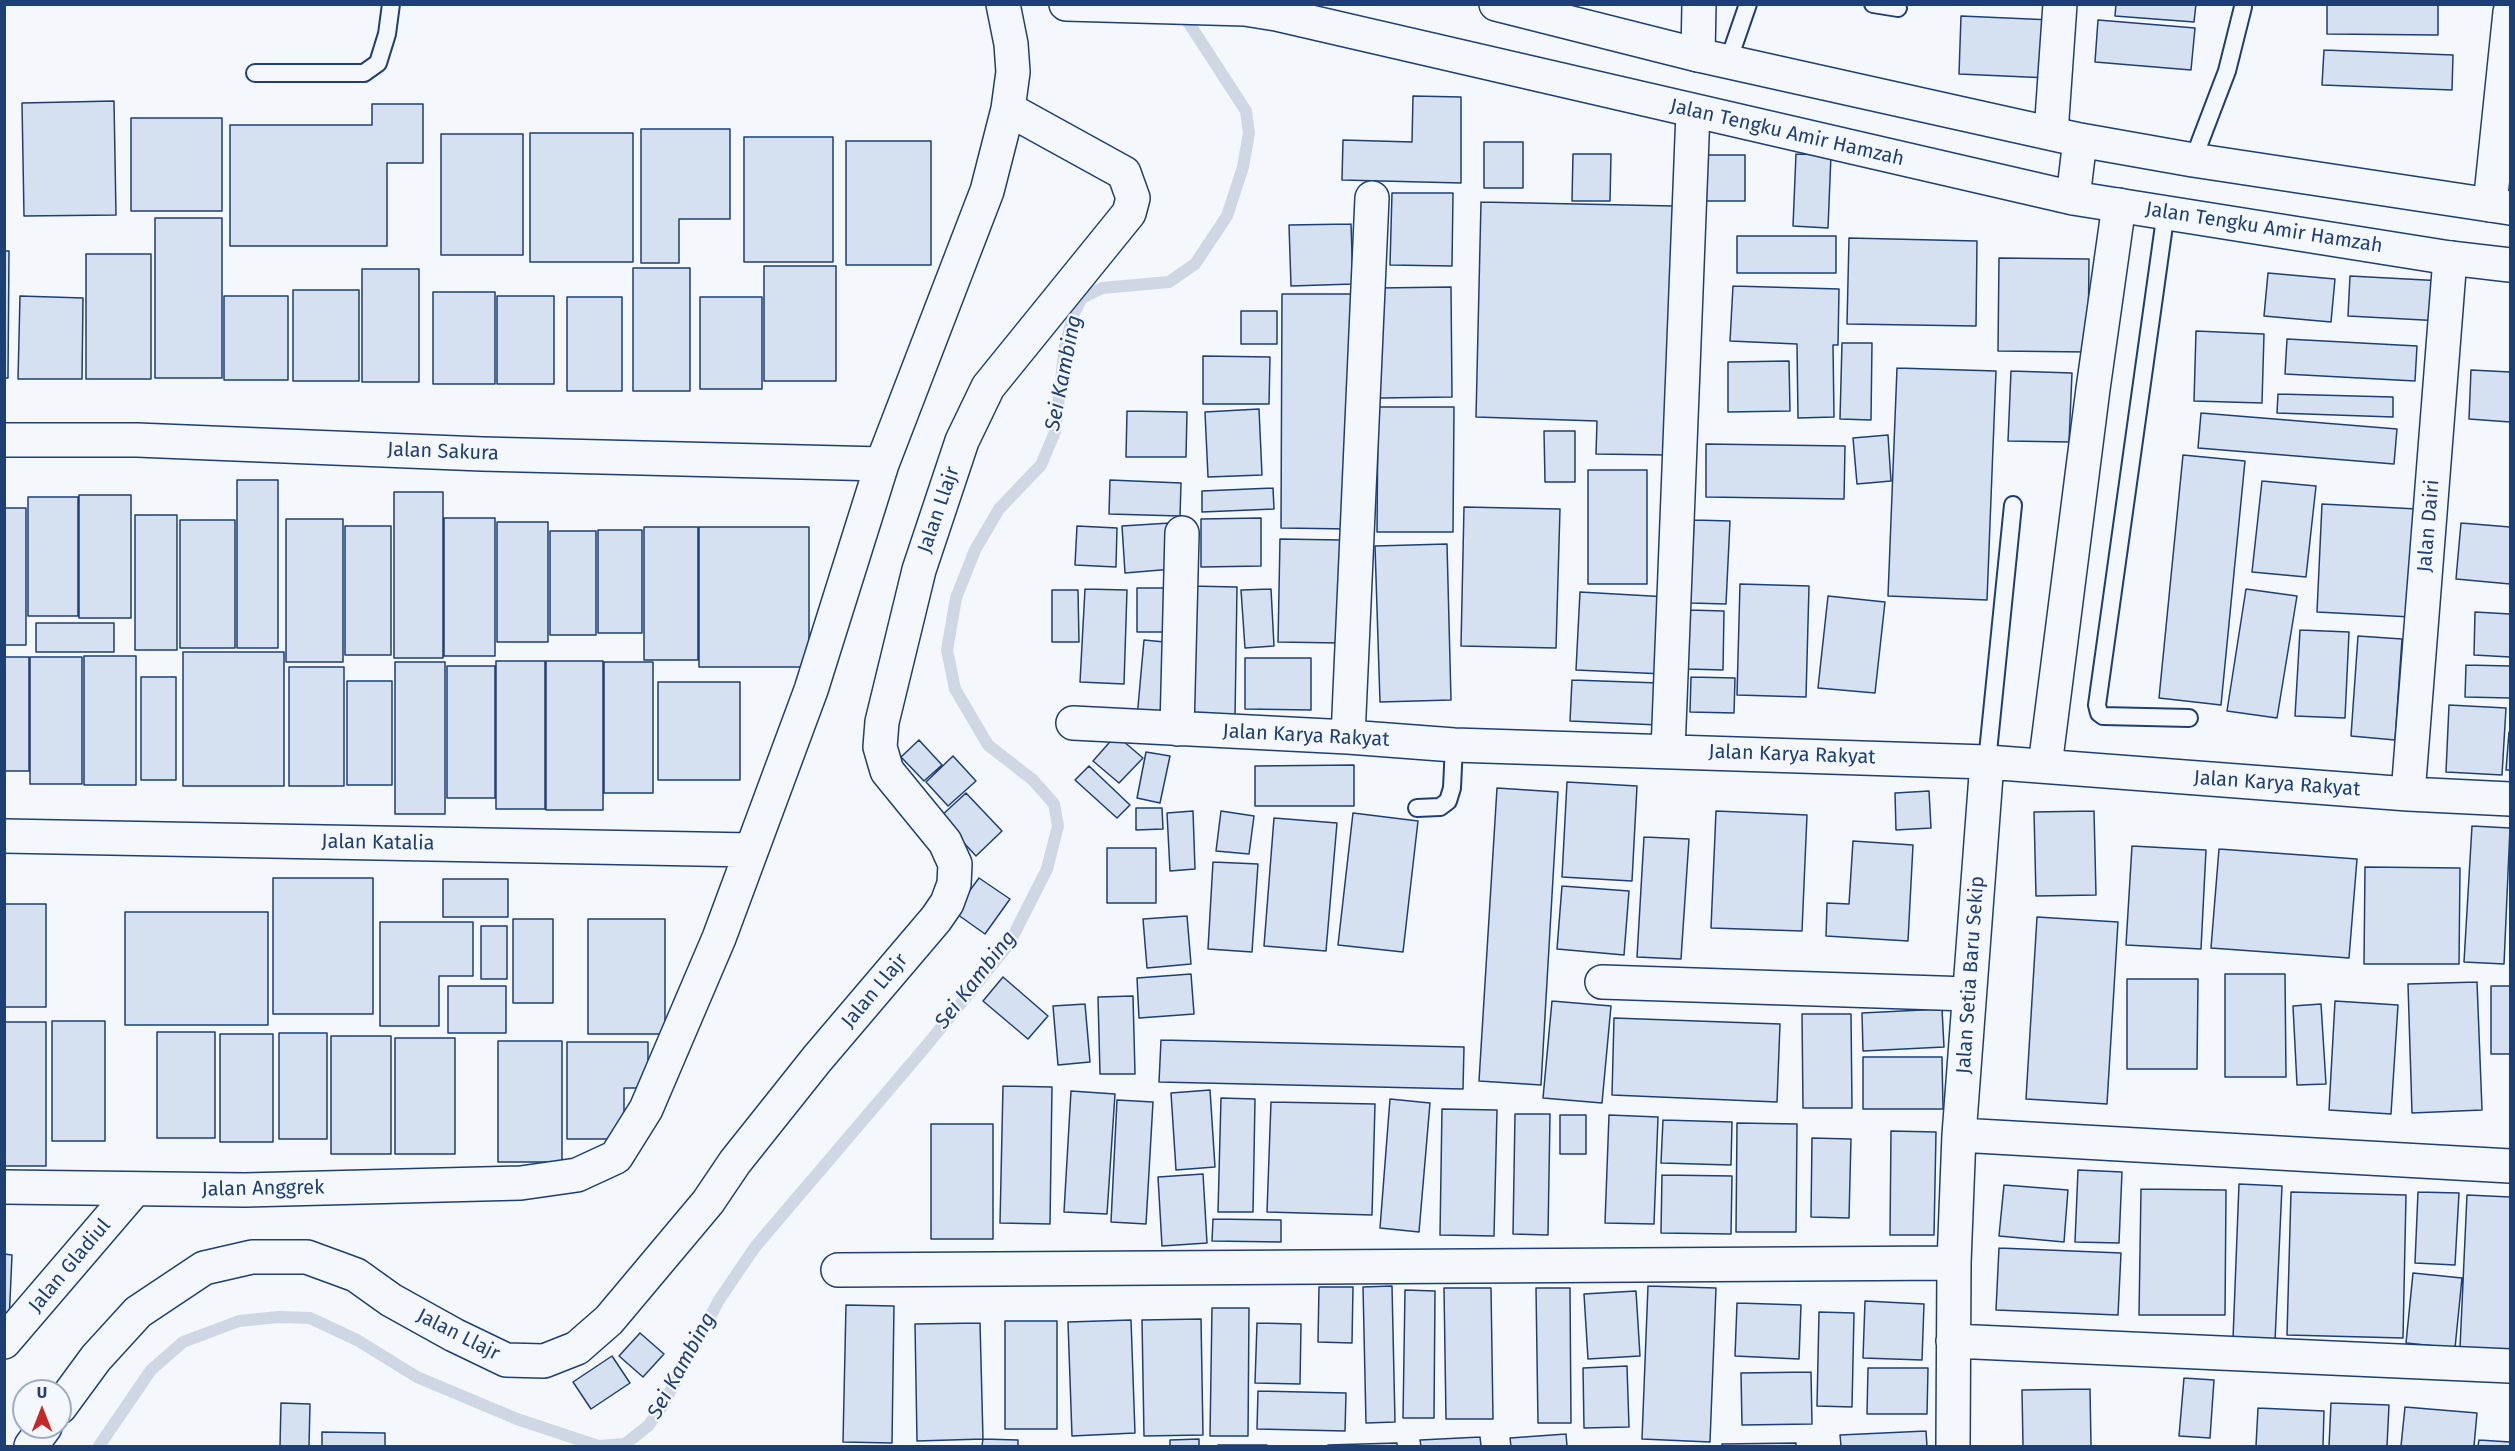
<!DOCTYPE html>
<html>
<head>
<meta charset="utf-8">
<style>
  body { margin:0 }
  #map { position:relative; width:2515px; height:1451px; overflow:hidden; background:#f4f7fb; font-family:"Fira Sans",sans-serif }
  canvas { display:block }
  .frame { position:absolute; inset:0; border:6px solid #1d3f73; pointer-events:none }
  .north { position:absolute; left:12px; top:1379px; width:60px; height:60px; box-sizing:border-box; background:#f4f7fb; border:2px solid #9eadc5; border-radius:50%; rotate:0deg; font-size:16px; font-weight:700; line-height:24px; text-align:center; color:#1d3f73 }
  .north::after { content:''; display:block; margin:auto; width:21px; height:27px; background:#c62828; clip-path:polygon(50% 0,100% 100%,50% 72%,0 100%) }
</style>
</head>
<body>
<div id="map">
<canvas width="2515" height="1451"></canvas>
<div class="frame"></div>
<div class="north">U</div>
</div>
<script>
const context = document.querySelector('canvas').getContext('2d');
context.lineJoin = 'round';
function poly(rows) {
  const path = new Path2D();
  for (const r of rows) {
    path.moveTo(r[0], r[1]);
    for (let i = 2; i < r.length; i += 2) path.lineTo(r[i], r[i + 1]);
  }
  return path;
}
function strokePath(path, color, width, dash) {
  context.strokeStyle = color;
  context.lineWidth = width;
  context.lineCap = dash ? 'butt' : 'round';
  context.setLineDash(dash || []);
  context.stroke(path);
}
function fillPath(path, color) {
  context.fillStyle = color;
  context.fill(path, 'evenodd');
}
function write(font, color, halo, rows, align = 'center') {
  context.font = font + ' "Fira Sans",sans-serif';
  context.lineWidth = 4.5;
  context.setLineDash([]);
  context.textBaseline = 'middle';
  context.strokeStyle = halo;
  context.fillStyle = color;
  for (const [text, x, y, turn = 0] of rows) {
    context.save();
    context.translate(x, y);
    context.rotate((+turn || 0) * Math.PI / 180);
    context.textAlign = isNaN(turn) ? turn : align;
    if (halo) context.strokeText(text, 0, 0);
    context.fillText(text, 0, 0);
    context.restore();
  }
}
const stream = poly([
  [99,1446,151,1370,183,1342,239,1321,278,1317,310,1318,357,1340,417,1377,517,1419,598,1446,625,1444,648,1426,663,1405,719,1300,755,1247,927,1045,1009,944,1047,869,1058,826,1054,804,1033,780,988,745,955,689,947,650,956,598,975,550,999,509,1041,465,1055,432,1065,346,1074,313,1082,298,1102,288,1169,282,1195,264,1227,216,1243,167,1249,133,1246,111,1181,11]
]);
const building = poly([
  [2116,4,2196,4,2194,22,2115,16,2116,4],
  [2327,4,2438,4,2438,35,2327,34,2327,4],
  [1961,16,2052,20,2049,78,1959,74,1961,16],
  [2098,20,2195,28,2191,70,2095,62,2098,20],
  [2324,50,2453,55,2452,90,2322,85,2324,50],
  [1413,96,1461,97,1461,183,1342,180,1343,140,1412,142,1413,96],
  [114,101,116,215,24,216,22,103,114,101],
  [372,104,423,104,423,163,387,163,387,246,230,246,230,125,372,125,372,104],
  [131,118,222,118,222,211,131,211,131,118],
  [641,129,730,129,730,219,679,219,679,263,641,263,641,129],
  [530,133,633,133,633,262,530,262,530,133],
  [441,134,523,134,523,255,441,255,441,134],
  [744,137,833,137,833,262,744,262,744,137],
  [846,141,931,141,931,265,846,265,846,141],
  [1484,142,1523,142,1523,188,1484,188,1484,142],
  [1573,154,1611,154,1610,201,1572,201,1573,154],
  [1796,154,1831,155,1828,228,1793,226,1796,154],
  [1698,155,1745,155,1745,201,1698,201,1698,155],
  [1392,193,1453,193,1452,266,1390,265,1392,193],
  [1481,202,1674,206,1668,455,1596,454,1597,421,1476,417,1481,202],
  [155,218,222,218,222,378,155,378,155,218],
  [1351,224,1353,284,1291,286,1289,225,1351,224],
  [1737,236,1836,236,1836,273,1737,273,1737,236],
  [1849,238,1977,241,1976,326,1847,324,1849,238],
  [4,251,9,251,8,378,4,378,4,251],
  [86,254,151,254,151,379,86,379,86,254],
  [1999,258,2089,259,2088,352,1998,351,1999,258],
  [764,266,836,266,836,381,764,381,764,266],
  [633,268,690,268,690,391,633,391,633,268],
  [362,269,419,269,419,382,362,382,362,269],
  [2268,273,2335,279,2331,322,2264,316,2268,273],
  [2350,276,2444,281,2442,321,2348,316,2350,276],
  [1733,286,1839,289,1838,345,1833,345,1834,417,1798,418,1797,344,1730,341,1733,286],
  [1451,287,1452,397,1380,398,1378,288,1451,287],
  [293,290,359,290,359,381,293,381,293,290],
  [433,292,495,292,495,384,433,384,433,292],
  [1282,294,1351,294,1351,529,1281,528,1282,294],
  [20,296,83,298,82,379,18,379,20,296],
  [224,296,288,296,288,380,224,380,224,296],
  [497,296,554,296,554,384,497,384,497,296],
  [567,297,622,297,622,391,567,391,567,297],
  [700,297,762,297,762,389,700,389,700,297],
  [1241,311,1277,311,1277,344,1241,344,1241,311],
  [2196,331,2264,334,2262,403,2194,401,2196,331],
  [2287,339,2417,346,2415,381,2285,374,2287,339],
  [1842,343,1872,343,1871,420,1840,419,1842,343],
  [1203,356,1270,357,1269,404,1203,404,1203,356],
  [1789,361,1790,411,1728,412,1728,362,1789,361],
  [1897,368,1996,371,1987,600,1888,596,1897,368],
  [2471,370,2510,372,2510,422,2469,419,2471,370],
  [2011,371,2072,373,2069,442,2008,441,2011,371],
  [2278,394,2393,397,2393,417,2277,413,2278,394],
  [1378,407,1454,407,1453,532,1377,532,1378,407],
  [1259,409,1262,475,1208,477,1205,412,1259,409],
  [1127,411,1187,412,1186,457,1126,457,1127,411],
  [2201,413,2397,429,2394,464,2198,448,2201,413],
  [1544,431,1575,431,1575,482,1545,482,1544,431],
  [1888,435,1891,481,1857,484,1853,438,1888,435],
  [1706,444,1845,446,1844,499,1706,497,1706,444],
  [2183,455,2245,461,2221,705,2159,698,2183,455],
  [1588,470,1647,470,1647,584,1588,584,1588,470],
  [237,480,278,480,278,648,237,648,237,480],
  [1110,480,1181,483,1180,516,1109,514,1110,480],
  [2262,481,2316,486,2306,577,2252,572,2262,481],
  [1273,488,1274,509,1202,512,1202,491,1273,488],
  [394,492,443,492,443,658,394,658,394,492],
  [79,495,131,495,131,618,79,618,79,495],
  [28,497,78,497,78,616,28,616,28,497],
  [2322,504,2417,509,2411,617,2317,612,2322,504],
  [1464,507,1560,509,1556,648,1461,646,1464,507],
  [4,508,26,508,26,645,4,645,4,508],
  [135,515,177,515,177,650,135,650,135,515],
  [444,518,495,518,495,656,444,656,444,518],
  [1261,518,1261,566,1201,567,1201,519,1261,518],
  [286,519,343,519,343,662,286,662,286,519],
  [180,520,235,520,235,648,180,648,180,520],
  [1694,520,1730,521,1726,604,1690,603,1694,520],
  [497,522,548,522,548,642,497,642,497,522],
  [1170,523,1173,569,1125,573,1122,526,1170,523],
  [2461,523,2510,527,2510,584,2456,579,2461,523],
  [345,526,391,526,391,655,345,655,345,526],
  [1077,526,1117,528,1116,567,1075,565,1077,526],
  [644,527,698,527,698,660,644,660,644,527],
  [699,527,809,527,809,667,699,667,699,527],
  [598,530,642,530,642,633,598,633,598,530],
  [550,531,596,531,596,635,550,635,550,531],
  [1280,539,1341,540,1340,643,1278,642,1280,539],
  [1447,544,1451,700,1380,702,1375,546,1447,544],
  [1740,584,1809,586,1806,697,1737,695,1740,584],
  [1190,586,1237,587,1235,718,1188,718,1190,586],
  [1137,588,1174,588,1174,632,1137,632,1137,588],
  [1085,589,1127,590,1124,684,1080,682,1085,589],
  [1271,589,1274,646,1245,648,1241,590,1271,589],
  [2246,589,2297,596,2277,718,2227,711,2246,589],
  [1052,590,1078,590,1079,642,1052,642,1052,590],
  [1580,592,1668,597,1664,674,1576,670,1580,592],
  [1828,596,1885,602,1875,693,1818,688,1828,596],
  [1688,610,1724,611,1723,670,1686,669,1688,610],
  [2475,612,2510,614,2510,657,2474,655,2475,612],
  [36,623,114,623,114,652,36,652,36,623],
  [2300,630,2349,632,2345,718,2295,716,2300,630],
  [2358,636,2402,639,2395,740,2351,736,2358,636],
  [1144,640,1175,643,1168,720,1137,718,1144,640],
  [183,652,284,652,284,786,183,786,183,652],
  [84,656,136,656,136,785,84,785,84,656],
  [4,657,29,657,29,771,4,771,4,657],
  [30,657,82,657,82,784,30,784,30,657],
  [1245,658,1311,658,1311,710,1245,709,1245,658],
  [496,661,545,661,545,809,496,809,496,661],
  [546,661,603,661,603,810,546,810,546,661],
  [395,662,445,662,445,814,395,814,395,662],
  [604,662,653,662,653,793,604,793,604,662],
  [2466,665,2510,666,2510,698,2465,697,2466,665],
  [447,666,495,666,495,798,447,798,447,666],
  [289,667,344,667,344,786,289,786,289,667],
  [141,677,176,677,176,780,141,780,141,677],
  [1691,677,1735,678,1734,713,1690,712,1691,677],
  [1572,680,1659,683,1658,725,1570,721,1572,680],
  [347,681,392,681,392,785,347,785,347,681],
  [658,682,740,682,740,780,658,780,658,682],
  [2449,705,2506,708,2502,775,2446,772,2449,705],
  [2509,732,2510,732,2510,770,2506,770,2509,732],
  [1116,735,1143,758,1119,783,1093,761,1116,735],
  [919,740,942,765,924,781,901,757,919,740],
  [1146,752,1170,756,1160,803,1137,798,1146,752],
  [953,756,976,781,948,806,926,782,953,756],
  [1354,765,1354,806,1255,806,1255,766,1354,765],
  [1089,766,1130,805,1117,818,1075,780,1089,766],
  [1567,782,1637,786,1632,881,1562,877,1567,782],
  [1497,788,1558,792,1541,1085,1479,1081,1497,788],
  [1929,791,1931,828,1896,830,1895,793,1929,791],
  [966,793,1002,831,976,856,940,817,966,793],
  [1136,808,1162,808,1163,829,1136,830,1136,808],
  [1193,811,1195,869,1170,871,1167,813,1193,811],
  [1221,811,1254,816,1249,854,1216,851,1221,811],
  [1716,811,1807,815,1802,931,1711,928,1716,811],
  [2094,811,2096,895,2036,896,2034,812,2094,811],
  [1353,813,1418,821,1403,952,1338,945,1353,813],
  [1274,818,1337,823,1326,951,1264,946,1274,818],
  [2472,826,2510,828,2504,964,2464,962,2472,826],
  [1644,837,1689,839,1681,959,1637,957,1644,837],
  [1853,841,1913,845,1908,941,1826,936,1827,903,1849,904,1853,841],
  [2132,846,2206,850,2201,949,2126,945,2132,846],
  [1107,848,1156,848,1156,903,1107,903,1107,848],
  [2219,849,2357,859,2349,958,2211,948,2219,849],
  [1213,862,1258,864,1252,952,1208,949,1213,862],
  [2365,867,2460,868,2459,964,2364,964,2365,867],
  [273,878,373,878,373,1014,273,1014,273,878],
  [979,878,1010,899,985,934,954,912,979,878],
  [443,879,508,879,508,917,443,917,443,879],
  [1562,886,1629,891,1624,955,1557,949,1562,886],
  [4,904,46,904,46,1007,4,1007,4,904],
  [125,912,268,912,268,1025,125,1025,125,912],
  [1187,916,1191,964,1147,968,1143,919,1187,916],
  [2037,917,2118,922,2107,1104,2026,1099,2037,917],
  [513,919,553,919,553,1003,513,1003,513,919],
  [588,919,665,919,665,1034,588,1034,588,919],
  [380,922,473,922,473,976,439,976,439,1026,380,1026,380,922],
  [481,926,507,926,507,979,481,979,481,926],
  [1191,974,1194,1014,1139,1018,1137,978,1191,974],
  [2225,974,2285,974,2286,1077,2225,1077,2225,974],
  [1003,977,1048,1016,1028,1039,983,1001,1003,977],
  [2127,979,2198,979,2197,1069,2127,1069,2127,979],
  [2477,982,2482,1110,2412,1113,2408,984,2477,982],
  [448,986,506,986,506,1033,448,1033,448,986],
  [2491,986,2510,986,2510,1054,2491,1054,2491,986],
  [1133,996,1135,1074,1100,1074,1098,997,1133,996],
  [1552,1001,1611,1006,1602,1103,1543,1098,1552,1001],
  [2335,1001,2398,1005,2391,1114,2329,1110,2335,1001],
  [1085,1004,1090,1062,1058,1065,1053,1006,1085,1004],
  [2321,1004,2326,1084,2297,1085,2293,1006,2321,1004],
  [1942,1009,1944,1047,1863,1051,1862,1013,1942,1009],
  [1802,1014,1851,1014,1852,1108,1803,1108,1802,1014],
  [1614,1018,1780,1024,1777,1102,1612,1095,1614,1018],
  [52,1021,105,1021,105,1141,52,1141,52,1021],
  [4,1022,46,1022,46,1166,4,1166,4,1022],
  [157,1032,215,1032,215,1138,157,1138,157,1032],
  [279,1033,327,1033,327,1139,279,1139,279,1033],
  [220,1034,273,1034,273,1142,220,1142,220,1034],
  [331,1036,391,1036,391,1154,331,1154,331,1036],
  [395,1038,455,1038,455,1154,395,1154,395,1038],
  [1161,1040,1464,1047,1463,1089,1159,1082,1161,1040],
  [498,1041,562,1041,562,1162,498,1162,498,1041],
  [567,1042,648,1042,648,1088,624,1088,624,1139,567,1139,567,1042],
  [1863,1057,1942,1057,1943,1109,1863,1109,1863,1057],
  [1003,1086,1052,1087,1050,1224,1000,1223,1003,1086],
  [1210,1090,1215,1167,1176,1170,1171,1093,1210,1090],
  [1071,1091,1115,1094,1107,1214,1064,1212,1071,1091],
  [1221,1098,1255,1099,1253,1212,1218,1212,1221,1098],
  [1390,1099,1430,1103,1419,1232,1380,1228,1390,1099],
  [1117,1100,1153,1102,1146,1224,1111,1222,1117,1100],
  [1271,1102,1375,1104,1372,1215,1267,1212,1271,1102],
  [1442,1109,1497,1110,1494,1236,1440,1235,1442,1109],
  [1515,1114,1550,1114,1548,1235,1513,1234,1515,1114],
  [1560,1115,1586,1115,1586,1154,1560,1154,1560,1115],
  [1609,1115,1658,1117,1654,1224,1605,1223,1609,1115],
  [1663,1120,1732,1122,1731,1165,1661,1163,1663,1120],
  [1737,1123,1797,1124,1796,1232,1736,1232,1737,1123],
  [931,1124,993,1124,993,1239,931,1239,931,1124],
  [1891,1131,1936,1132,1934,1235,1890,1235,1891,1131],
  [1812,1138,1851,1139,1849,1218,1811,1217,1812,1138],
  [2078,1170,2122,1172,2119,1243,2075,1242,2078,1170],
  [1203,1174,1207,1243,1162,1246,1158,1177,1203,1174],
  [1662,1175,1732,1176,1731,1234,1661,1233,1662,1175],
  [2239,1184,2282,1186,2275,1341,2233,1339,2239,1184],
  [2004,1185,2068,1190,2064,1242,1999,1236,2004,1185],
  [2141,1189,2226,1190,2225,1315,2139,1315,2141,1189],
  [2291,1192,2406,1195,2403,1338,2287,1335,2291,1192],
  [2418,1192,2459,1193,2455,1265,2415,1263,2418,1192],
  [2467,1195,2510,1197,2510,1351,2460,1348,2467,1195],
  [1213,1219,1281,1220,1281,1242,1212,1241,1213,1219],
  [1999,1248,2121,1253,2118,1315,1996,1310,1999,1248],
  [4,1254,12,1255,9,1323,4,1323,4,1254],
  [2413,1273,2462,1278,2455,1348,2406,1343,2413,1273],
  [1392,1286,1395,1422,1366,1423,1363,1287,1392,1286],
  [1648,1286,1716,1288,1710,1442,1642,1439,1648,1286],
  [1319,1287,1353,1287,1352,1343,1318,1342,1319,1287],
  [1444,1288,1491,1288,1493,1419,1446,1419,1444,1288],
  [1536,1288,1570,1288,1571,1423,1538,1423,1536,1288],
  [1405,1290,1435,1291,1434,1418,1403,1418,1405,1290],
  [1636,1291,1640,1356,1588,1359,1584,1294,1636,1291],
  [1865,1301,1924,1304,1922,1360,1863,1358,1865,1301],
  [1737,1303,1801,1305,1799,1359,1735,1356,1737,1303],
  [846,1305,894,1306,892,1443,843,1442,846,1305],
  [1212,1308,1249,1308,1248,1436,1210,1436,1212,1308],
  [1819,1312,1854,1313,1852,1407,1817,1406,1819,1312],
  [1201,1319,1203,1435,1144,1436,1142,1320,1201,1319],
  [1131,1320,1135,1433,1072,1436,1068,1322,1131,1320],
  [1005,1321,1057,1321,1057,1429,1005,1429,1005,1321],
  [980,1323,983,1439,917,1441,915,1324,980,1323],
  [1257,1323,1301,1324,1300,1384,1255,1383,1257,1323],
  [640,1333,664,1354,643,1377,619,1356,640,1333],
  [612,1356,630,1383,591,1409,573,1382,612,1356],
  [1627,1366,1629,1427,1584,1428,1583,1368,1627,1366],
  [1868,1368,1928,1368,1927,1414,1867,1414,1868,1368],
  [1811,1372,1812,1424,1742,1425,1741,1373,1811,1372],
  [2184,1378,2214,1380,2210,1438,2179,1436,2184,1378],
  [2090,1389,2091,1446,2023,1446,2022,1390,2090,1389],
  [1258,1391,1346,1393,1345,1431,1257,1429,1258,1391],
  [281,1403,310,1404,309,1446,280,1446,281,1403],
  [2331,1403,2389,1405,2387,1446,2329,1446,2331,1403],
  [2405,1407,2477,1413,2474,1446,2401,1446,2405,1407],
  [2258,1408,2324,1411,2323,1446,2256,1446,2258,1408],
  [1926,1431,1927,1446,1841,1446,1840,1435,1926,1431],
  [322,1432,385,1433,385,1446,322,1446,322,1432],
  [1566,1434,1567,1446,1511,1446,1510,1438,1566,1434],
  [1480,1437,1481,1446,1421,1446,1420,1440,1480,1437],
  [983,1439,1018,1440,1018,1446,982,1446,983,1439],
  [1199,1439,1199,1446,1170,1446,1170,1440,1199,1439],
  [2479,1440,2510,1442,2510,1446,2478,1446,2479,1440],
  [1397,1443,1397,1446,1328,1446,1328,1445,1397,1443],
  [1796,1443,1796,1446,1722,1446,1722,1444,1796,1443],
  [1218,1445,1267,1445,1267,1446,1218,1446,1218,1445]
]);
const service = poly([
  [1873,4,1898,8],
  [1728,62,1748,4],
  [255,73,364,73,378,63,387,34,391,4],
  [2193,160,2227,71,2243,7],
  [2166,211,2097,705,2099,713,2103,716,2189,718],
  [1987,762,2013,505],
  [1417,808,1440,807,1448,801,1452,788,1454,745]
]);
const minor = poly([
  [1698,55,1699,4],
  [2051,133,2060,4],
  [2490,205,2510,12],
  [4,440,137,440,482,454,882,464],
  [1073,723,1348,737,1454,745,1987,762,2408,794,2510,799],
  [1177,729,1182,533],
  [1348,737,1372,198],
  [1668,751,1693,112],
  [2045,766,2093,389,2119,205],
  [2408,794,2450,258],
  [4,836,751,850],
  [1602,982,1969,994],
  [1959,1135,2510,1166],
  [4,1187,245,1190,521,1183,577,1175,616,1157,646,1109,719,938,811,690,882,464,987,191,1008,109,1013,72,1011,44,1003,4],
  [838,1270,1954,1263],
  [1953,1341,2510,1366],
  [4,1342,135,1189],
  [60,1407,96,1358,138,1312,204,1268,252,1257,307,1257,356,1275,391,1300,454,1335,506,1360,544,1361,577,1348,609,1320,708,1202,735,1162,817,1059,936,919,947,903,954,884,955,864,945,842,887,771,880,747,882,722,919,570,962,441,988,387,1129,213,1133,198,1124,173,1008,109],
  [31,1446,45,1427],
  [1953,1446,1954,1263,1959,1135,1987,762]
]);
const primary = poly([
  [1066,4,1245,9,1276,14,2073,198,2450,258,2510,265],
  [1496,4,1698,55,2080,140,2193,160,2510,208],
  [2073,198,2080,140]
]);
const streetNames = [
  ["Jalan Tengku Amir Hamzah",1787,133,13],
  ["Jalan Tengku Amir Hamzah",2264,228,9],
  ["Jalan Sakura",443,452,2],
  ["Jalan Llajr",939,510,-71],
  ["Jalan Dairi",2429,526,-85],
  ["Jalan Karya Rakyat",1306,736,3],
  ["Jalan Karya Rakyat",1792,755,2],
  ["Jalan Karya Rakyat",2277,784,4],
  ["Jalan Katalia",378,843,1],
  ["Jalan Setia Baru Sekip",1971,975,-86],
  ["Jalan Llajr",875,991,-50],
  ["Jalan Anggrek",263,1189,-1],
  ["Jalan Gladiul",70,1266,-50],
  ["Jalan Llajr",458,1335,27]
];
const waterNames = [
  ["Sei Kambing",1064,373,-79],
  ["Sei Kambing",976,980,-52],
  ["Sei Kambing",682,1366,-61]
];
strokePath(stream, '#cfd7e4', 12);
fillPath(building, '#d5e0f0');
strokePath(building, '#1d3f73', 1.5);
strokePath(service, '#1d3f73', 20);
strokePath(minor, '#1d3f73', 36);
strokePath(primary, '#1d3f73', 36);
strokePath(service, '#f4f7fb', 16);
strokePath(minor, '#f4f7fb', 33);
strokePath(primary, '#f4f7fb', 33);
write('20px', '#1d3f73', '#f4f7fb', streetNames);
write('italic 21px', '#1d3f73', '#f4f7fb', waterNames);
</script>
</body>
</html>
